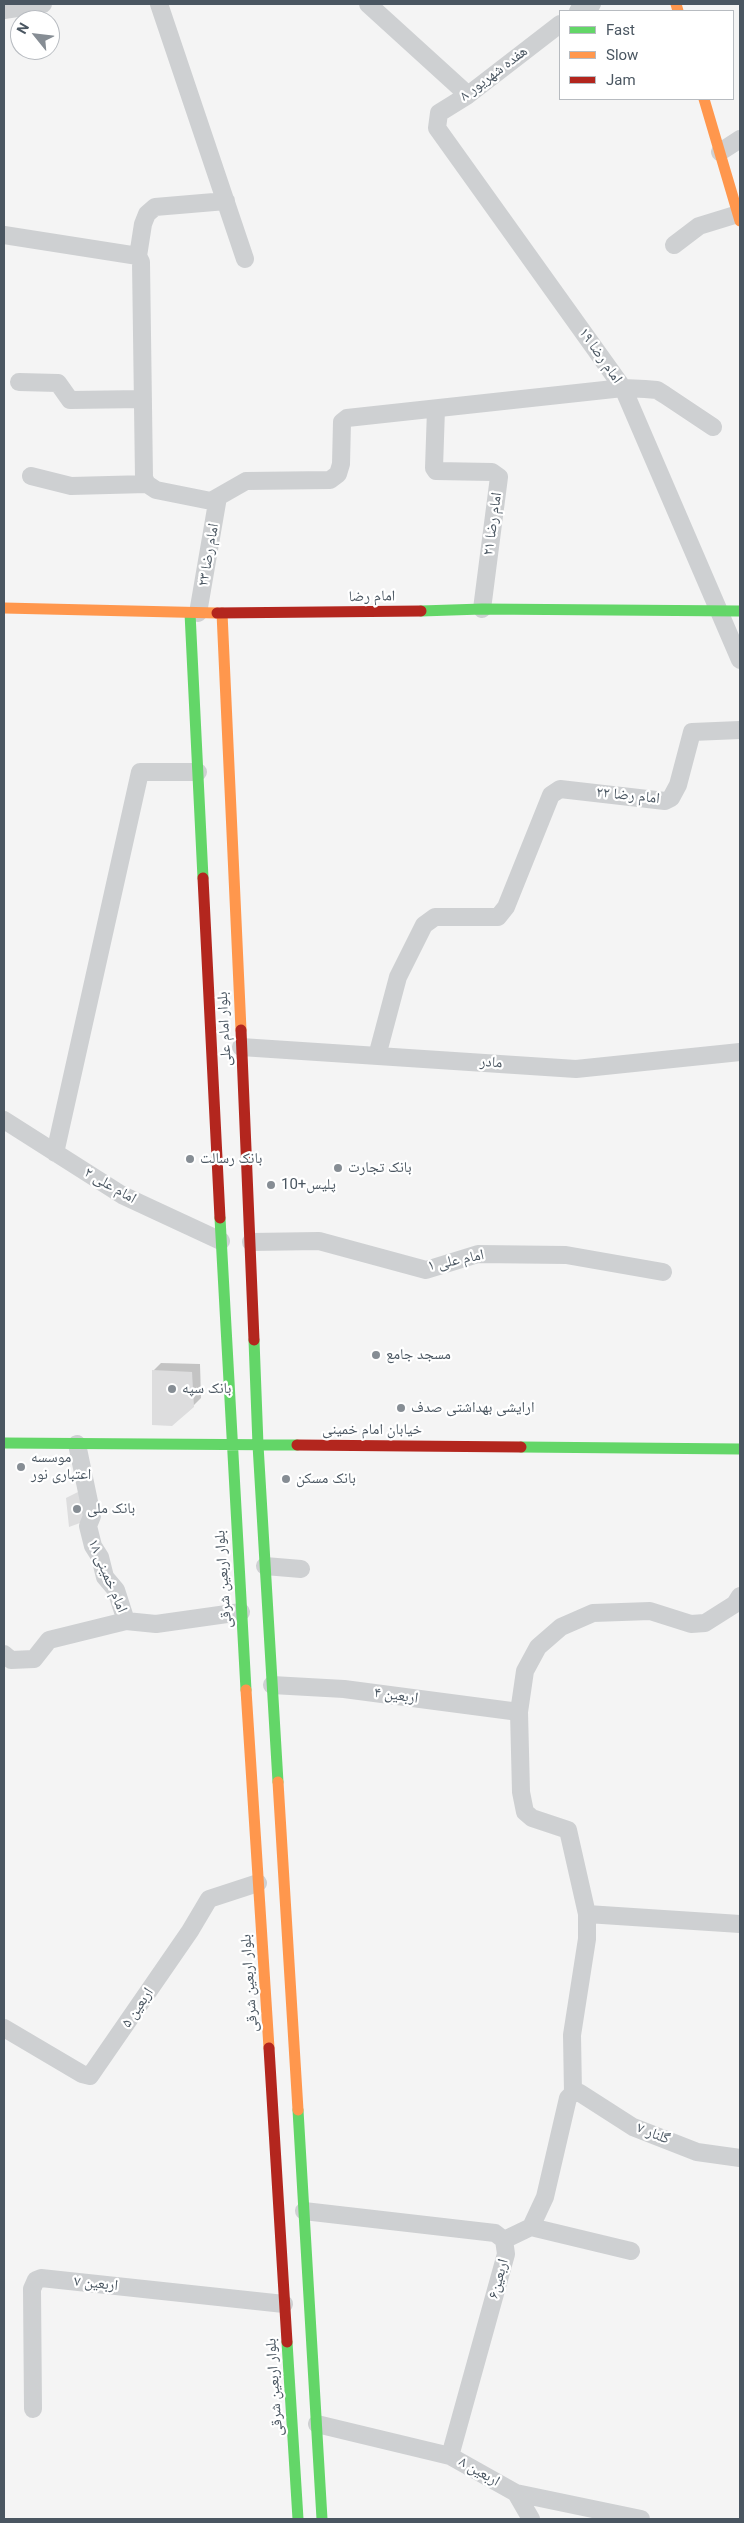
<!DOCTYPE html>
<html>
<head>
<meta charset="utf-8">
<style>
  body { margin:0 }
  #map { position:relative; width:744px; height:2523px; overflow:hidden; background:#f4f4f4; font-family:Roboto,sans-serif }
  canvas { display:block }
  .frame { position:absolute; inset:0; border:5px solid #4a5661; pointer-events:none }
  .legend { position:absolute; left:559px; top:10px; width:175px; height:90px; box-sizing:border-box; background:#fff; border:1px solid #b7bbc0; margin:0; padding:6px 9px; list-style:none; font-size:15px; color:#4a5661 }
  .legend li { display:flex; align-items:center; gap:10px; height:25px }
  .legend b { width:25px; border:1px solid #b7bbc0 }
  .north { position:absolute; left:10px; top:10px; width:50px; height:50px; box-sizing:border-box; background:#fff; border:1px solid #b7bbc0; border-radius:50%; rotate:299deg; font-size:14px; font-weight:700; line-height:20px; text-align:center; color:#4a5661 }
  .north::after { content:''; display:block; margin:auto; width:18px; height:22px; background:#868d94; clip-path:polygon(50% 0,100% 100%,50% 72%,0 100%) }
</style>
</head>
<body>
<div id="map">
<canvas width="744" height="2523"></canvas>
<div class="frame"></div>
<ul class="legend">
<li><b style="height:6px;background:#63d668"></b>Fast</li>
<li><b style="height:6px;background:#ff974d"></b>Slow</li>
<li><b style="height:6px;background:#b3261e"></b>Jam</li>
</ul>
<div class="north">N</div>
</div>
<script>
const context = document.querySelector('canvas').getContext('2d');
context.lineJoin = 'round';
function fillPath(path, color) {
  context.fillStyle = color;
  context.fill(path, 'evenodd');
}
function poly(rows) {
  const path = new Path2D();
  for (const r of rows) {
    path.moveTo(r[0], r[1]);
    for (let i = 2; i < r.length; i += 2) path.lineTo(r[i], r[i + 1]);
  }
  return path;
}
function strokePath(path, color, width, dash) {
  context.strokeStyle = color;
  context.lineWidth = width;
  context.lineCap = dash ? 'butt' : 'round';
  context.setLineDash(dash || []);
  context.stroke(path);
}
function write(font, color, halo, rows, align = 'center') {
  context.font = font + ' Roboto,"Noto Naskh Arabic",sans-serif';
  context.lineWidth = 4.5;
  context.setLineDash([]);
  context.textBaseline = 'middle';
  context.strokeStyle = halo;
  context.fillStyle = color;
  for (const [text, x, y, turn = 0] of rows) {
    context.save();
    context.translate(x, y);
    context.rotate((+turn || 0) * Math.PI / 180);
    context.textAlign = isNaN(turn) ? turn : align;
    if (halo) context.strokeText(text, 0, 0);
    context.fillText(text, 0, 0);
    context.restore();
  }
}
const shadow = poly([
  [161,1363,200,1364,201,1398,193,1406,153,1371]
]);
const building = poly([
  [152,1370,192,1372,194,1407,172,1426,152,1425],
  [82,1490,88,1520,69,1527,66,1498]
]);
const street = poly([
  [159,4,245,259],
  [368,4,468,95],
  [4,10,43,4],
  [578,11,592,4],
  [560,24,468,95,439,113,437,128,623,388,740,660],
  [720,152,740,139],
  [4,235,138,256,141,262,144,478,147,484,156,490,211,501,246,481,330,480,338,474,341,464,342,422,347,418,623,388,645,389,657,390,665,395,713,427],
  [674,245,699,226,738,214],
  [138,256,143,224,147,214,155,207,226,201],
  [19,382,58,383,70,400,143,399],
  [436,409,434,468,436,471,492,472,499,477,482,609],
  [31,476,71,486,147,484],
  [198,613,218,497],
  [241,1047,576,1069,740,1052],
  [377,1056,398,977,424,925,435,917,498,917,506,907,551,795,560,789,665,801,671,798,678,785,692,732,740,730],
  [4,1120,122,1195,221,1241],
  [55,1153,140,772,198,772],
  [251,1242,319,1241,426,1270,478,1254,566,1255,663,1272],
  [77,1444,92,1516,88,1526,93,1546,100,1557,105,1577,116,1590,126,1621,156,1624,241,1612],
  [265,1566,301,1569],
  [4,1654,11,1660,34,1659,49,1640,126,1621],
  [272,1685,344,1689,519,1712],
  [587,1914,740,1924],
  [4,2028,82,2074,90,2076,190,1931,209,1899,258,1883],
  [573,2093,580,2093,633,2127,697,2152,740,2158],
  [304,2211,495,2233,504,2240,506,2254,450,2456],
  [531,2227,545,2197,568,2098,573,2093,572,2035,587,1939,587,1914,568,1830,532,1818,525,1812,521,1792,519,1712,525,1671,538,1647,561,1627,593,1613,650,1611,691,1624,705,1623,735,1604,740,1596],
  [504,2240,531,2227,631,2251],
  [33,2409,32,2289,36,2280,41,2278,284,2304],
  [317,2424,450,2456,516,2493,641,2519],
  [516,2493,531,2519]
]);
const fast = poly([
  [421,611,482,609,740,611],
  [190,613,203,878],
  [220,1218,246,1690],
  [254,1340,258,1445,278,1782],
  [4,1443,297,1445],
  [521,1447,740,1449],
  [298,2110,322,2519],
  [287,2342,298,2519]
]);
const slow = poly([
  [676,4,678,11],
  [704,99,740,221],
  [4,608,217,613],
  [222,613,241,1030],
  [246,1690,269,2048],
  [278,1782,298,2110]
]);
const jam = poly([
  [217,613,421,611],
  [203,878,220,1218],
  [241,1030,254,1340],
  [297,1445,521,1447],
  [269,2048,287,2342]
]);
const markers = [
  [190,1159,5,"#868d94"],
  [338,1168,5,"#868d94"],
  [271,1185,5,"#868d94"],
  [376,1355,5,"#868d94"],
  [172,1389,5,"#868d94"],
  [401,1408,5,"#868d94"],
  [21,1467,5,"#868d94"],
  [286,1479,5,"#868d94"],
  [77,1509,5,"#868d94"]
];
const streetNames = [
  ["هفده شهریور ۸",494,74,-37],
  ["امام رضا ۱۹",600,356,55],
  ["امام رضا ۲۱",493,524,-82],
  ["امام رضا ۲۳",209,555,-80],
  ["امام رضا",372,597,-1],
  ["امام رضا ۲۲",628,796,6],
  ["بلوار امام علی",225,1029,-93],
  ["مادر",491,1063,4],
  ["امام علی ۲",110,1186,30],
  ["امام علی ۱",456,1261,-12],
  ["خیابان امام خمینی",372,1430],
  ["امام خمینی ۱۸",107,1576,67],
  ["بلوار اربعین شرقی",224,1579,-94],
  ["اربعین ۴",396,1696,8],
  ["بلوار اربعین شرقی",250,1983,-94],
  ["اربعین ۵",138,2008,-56],
  ["گلنار ۷",653,2134,22],
  ["اربعین۶",499,2279,-75],
  ["اربعین ۷",96,2284,6],
  ["بلوار اربعین شرقی",275,2387,-94],
  ["اربعین ۸",479,2472,30]
];
const poiNames = [
  ["بانک رسالت",200,1159],
  ["بانک تجارت",348,1168],
  ["پلیس+10",281,1185],
  ["مسجد جامع",386,1355],
  ["بانک سپه",182,1389],
  ["ارایشی بهداشتی صدف",411,1408],
  ["موسسه",31,1458],
  ["اعتباری نور",31,1475],
  ["بانک مسکن",296,1479],
  ["بانک ملی",87,1509]
];
fillPath(shadow, '#0003');
fillPath(building, '#ddddde');
strokePath(street, '#ced0d2', 18);
strokePath(fast, '#63d668', 11);
strokePath(slow, '#ff974d', 11);
strokePath(jam, '#b3261e', 11);
for (const [x, y, r, color] of markers) {
  const dot = new Path2D();
  dot.arc(x, y, r, 0, 2 * Math.PI);
  context.fillStyle = color;
  context.fill(dot);
  strokePath(dot, '#fff', 2);
}
write('15px', '#4a5661', '#fff', streetNames);
write('15px', '#4a5661', '#fff', poiNames, 'left');
</script>
</body>
</html>
